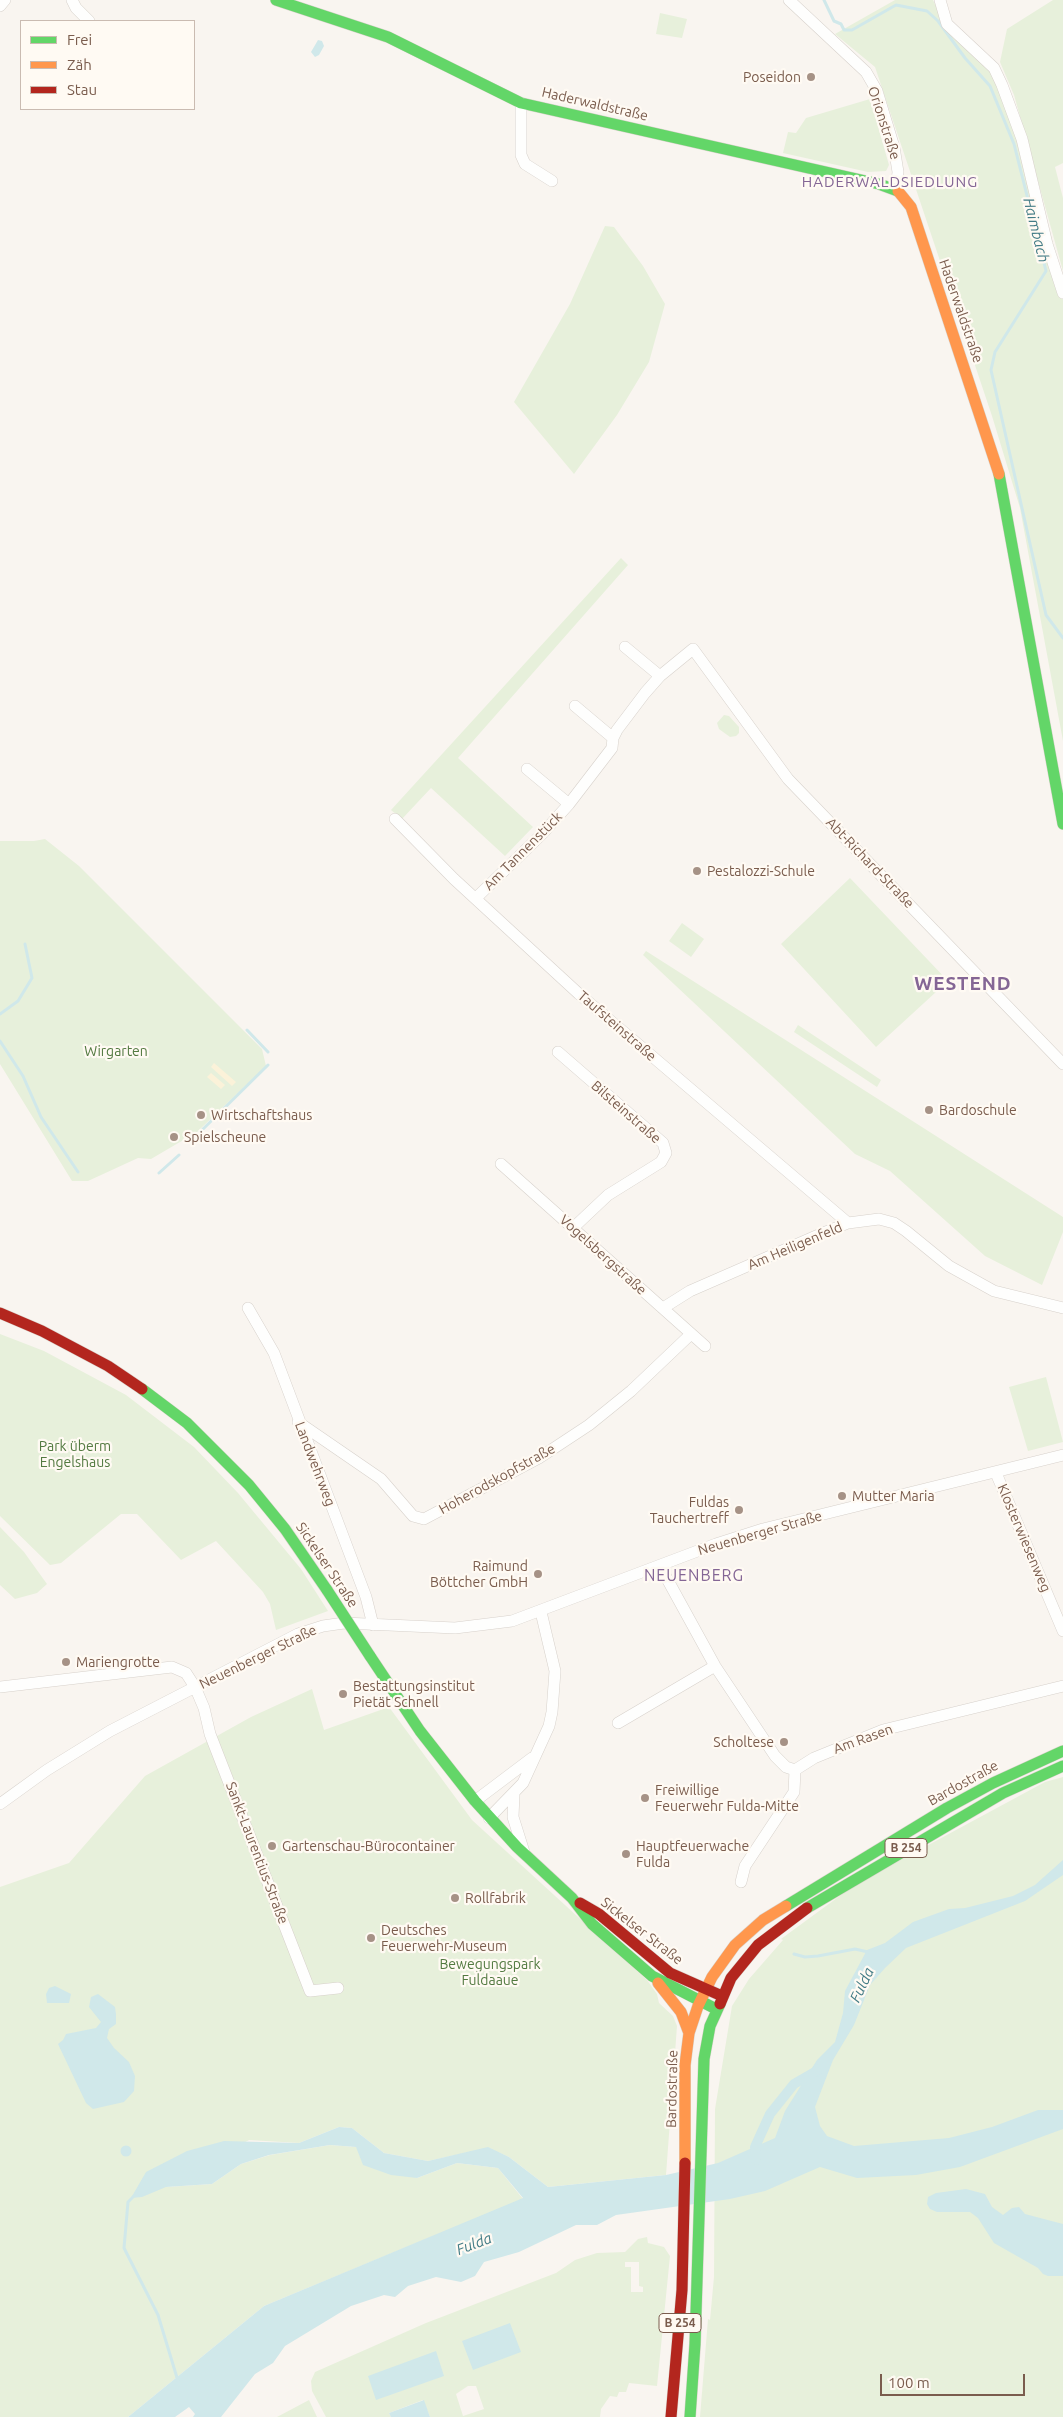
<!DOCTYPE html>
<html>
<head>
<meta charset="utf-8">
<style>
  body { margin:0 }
  #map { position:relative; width:1063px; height:2417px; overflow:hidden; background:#f9f5f0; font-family:Ubuntu,sans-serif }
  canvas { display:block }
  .legend { position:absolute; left:20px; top:20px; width:175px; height:90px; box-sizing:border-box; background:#fffaf3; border:1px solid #cabbb1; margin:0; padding:6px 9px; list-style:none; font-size:15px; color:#7a5c4d }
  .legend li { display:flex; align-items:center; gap:10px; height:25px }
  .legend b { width:25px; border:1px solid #cabbb1 }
  .scale { position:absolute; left:880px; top:2374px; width:145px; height:22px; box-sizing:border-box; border:2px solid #7a5c4d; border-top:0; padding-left:6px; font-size:15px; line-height:18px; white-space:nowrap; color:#7a5c4d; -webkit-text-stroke:4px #fffaf3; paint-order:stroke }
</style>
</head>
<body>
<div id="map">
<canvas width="1063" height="2417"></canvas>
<ul class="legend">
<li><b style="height:6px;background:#63d668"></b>Frei</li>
<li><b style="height:6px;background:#ff974d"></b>Zäh</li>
<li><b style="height:6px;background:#b3261e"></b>Stau</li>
</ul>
<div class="scale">100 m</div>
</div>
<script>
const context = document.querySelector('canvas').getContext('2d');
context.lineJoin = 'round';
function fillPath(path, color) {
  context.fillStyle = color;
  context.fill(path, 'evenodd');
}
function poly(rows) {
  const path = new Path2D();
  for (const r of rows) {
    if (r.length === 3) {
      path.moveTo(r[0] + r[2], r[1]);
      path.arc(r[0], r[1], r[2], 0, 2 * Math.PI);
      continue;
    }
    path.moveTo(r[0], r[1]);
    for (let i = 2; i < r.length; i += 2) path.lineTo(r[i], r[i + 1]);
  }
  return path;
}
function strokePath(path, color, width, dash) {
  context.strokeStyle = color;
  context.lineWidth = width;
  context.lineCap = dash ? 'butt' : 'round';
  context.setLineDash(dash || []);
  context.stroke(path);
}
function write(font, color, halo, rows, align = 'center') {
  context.font = font + ' Ubuntu,sans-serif';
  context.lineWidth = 4.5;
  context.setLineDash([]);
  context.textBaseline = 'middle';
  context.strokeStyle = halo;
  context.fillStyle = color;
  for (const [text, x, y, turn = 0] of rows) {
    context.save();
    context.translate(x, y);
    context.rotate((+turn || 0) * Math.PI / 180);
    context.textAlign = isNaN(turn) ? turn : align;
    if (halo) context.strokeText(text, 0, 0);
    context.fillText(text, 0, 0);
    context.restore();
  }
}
const green = poly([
  [895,0,933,0,945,26,993,74,1023,141,1063,285,1063,741,1020,508,992,416,875,67,835,34],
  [1053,0,1063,0,1063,163,1055,167,1063,198,1063,271,1014,95,1000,62,1007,29],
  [660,13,687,19,682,38,656,34],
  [870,99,889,165,886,171,868,172,783,153,788,132,796,133,806,118],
  [605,226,614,227,643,266,665,304,649,362,617,415,574,474,514,402,570,304],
  [621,558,628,565,458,758,533,827,505,856,431,788,402,819,391,810],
  [724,715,729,716,739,727,739,733,736,736,730,737,719,729,717,723],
  [45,839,79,866,262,1049,266,1066,197,1132,151,1159,138,1158,88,1181,72,1181,0,1064,0,841,34,841],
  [850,878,948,981,876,1047,781,944],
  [682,923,704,939,691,957,669,941],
  [646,951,1063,1217,1063,1232,1042,1285,985,1256,890,1171,855,1154,643,955],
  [798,1025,881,1080,877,1087,794,1032],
  [0,1334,44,1351,126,1395,194,1447,238,1493,301,1569,328,1611,276,1630,270,1604,263,1592,216,1541,181,1560,137,1514,121,1514,61,1563,50,1565,0,1516],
  [1046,1377,1063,1442,1028,1451,1009,1387],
  [0,1527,24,1552,47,1584,37,1593,15,1599,0,1585],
  [312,1689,324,1730,389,1707,472,1820,647,1980,657,1994,659,2003,673,2016,677,2026,666,2175,548,2187,509,2157,488,2148,428,2161,384,2153,352,2128,339,2127,299,2143,249,2140,166,2187,212,2184,241,2164,270,2155,330,2145,356,2147,417,2178,457,2163,498,2168,523,2199,264,2306,128,2417,0,2417,0,1887,69,1863,145,1776,251,1717],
  [1063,1777,1063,2417,700,2417,708,2319,710,2320,714,2277,715,2109,732,2006,749,1979,783,1940,781,1939,856,1884,1045,1782],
  [647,2237,648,2243,664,2247,670,2256,657,2386,629,2383,626,2392,619,2392,617,2397,610,2396,601,2409,600,2417,430,2417,423,2400,389,2413,391,2417,326,2417,312,2391,311,2381,315,2372,426,2323,556,2273,575,2260,597,2253,625,2252,638,2239],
  [625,2262,639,2262,639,2286,643,2287,643,2292,631,2292,631,2267,625,2267],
  [468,2386,476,2386,484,2409,463,2416,456,2394],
  [309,2400,317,2417,277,2417]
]);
const sand = poly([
  [214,1063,236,1082,232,1086,211,1067],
  [211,1073,225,1085,221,1089,207,1077]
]);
const water = poly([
  [318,40,322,41,324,46,319,55,315,57,311,52],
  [1063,1860,1063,1875,1025,1901,906,1948,885,1968,870,1985,854,2025,833,2060,815,2107,820,2126,827,2136,854,2146,949,2138,992,2127,1038,2110,1063,2110,1063,2129,960,2167,916,2175,857,2178,820,2167,765,2191,730,2199,616,2215,597,2225,576,2225,519,2252,484,2262,475,2276,461,2282,436,2277,408,2286,395,2297,384,2295,351,2306,285,2346,273,2363,255,2374,221,2417,193,2417,195,2414,189,2407,175,2417,128,2417,264,2306,523,2198,498,2168,457,2163,417,2178,391,2175,363,2165,356,2147,330,2145,269,2155,241,2164,212,2184,166,2187,142,2197,131,2198,146,2172,187,2151,224,2141,299,2143,339,2127,352,2128,384,2153,428,2161,488,2147,509,2157,548,2187,666,2175,718,2163,775,2138,785,2111,817,2060,835,2042,843,2013,845,1991,867,1950,885,1943,913,1922,949,1909,965,1908,1013,1896,1035,1885],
  [55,1986,71,1994,69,2003,47,2003,46,1994,49,1988],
  [98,1994,115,2007,116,2014,116,2024,109,2029,107,2038,114,2048,129,2062,135,2076,134,2091,124,2102,93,2109,86,2103,58,2044,63,2040,66,2034,96,2028,101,2022,89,2007,91,1997],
  [126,2151,5.5],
  [966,2189,985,2194,992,2207,1003,2215,1012,2208,1019,2207,1025,2214,1063,2224,1063,2276,1048,2276,1043,2274,1038,2268,994,2243,978,2218,970,2212,937,2212,930,2209,927,2204,928,2197,936,2193],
  [510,2323,521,2352,473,2370,462,2341],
  [436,2351,444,2376,376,2400,368,2376],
  [424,2400,430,2417,391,2417,389,2413]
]);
const stream = poly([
  [824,0,834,21,841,24,844,30,852,30,896,5,927,11,938,21,965,58,990,86,1014,144,1046,271,995,352,991,370,1046,615,1063,638],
  [0,1014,18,1001,32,978,25,944],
  [247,1030,268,1052],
  [0,1041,23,1076,41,1117,78,1172],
  [200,1132,268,1065],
  [159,1173,179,1155],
  [794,1954,805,1957,818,1956,855,1949,868,1952],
  [134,2196,128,2202,124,2248,158,2315,178,2381]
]);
const canal = poly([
  [756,2160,755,2147,770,2114,794,2084,820,2069]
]);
const street = poly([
  [72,0,76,8,89,21],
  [789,0,866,72,877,91,894,147,898,172,896,190],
  [940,0,947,24,994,68,1002,85,1022,139,1047,244,1063,293],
  [0,6,5,0],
  [521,103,521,155,525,164,552,181],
  [625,647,660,676],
  [575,706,613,738],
  [527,769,569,804],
  [395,819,454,879,579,994,848,1223],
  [476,898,543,833,569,804,612,748,613,738,617,730,645,693,660,676,693,649,788,779,1063,1064],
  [558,1052,663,1143,666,1153,661,1162,608,1195,573,1228],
  [501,1164,705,1346],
  [248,1308,274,1353,366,1597,373,1625],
  [663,1308,690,1291,823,1233,848,1223,879,1219,894,1223,906,1231,949,1266,994,1291,1063,1308],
  [298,1422,381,1479,413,1516,424,1519,539,1458,589,1425,631,1391,691,1334],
  [996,1473,1063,1631],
  [660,1566,715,1666,775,1756,786,1767,795,1770,814,1758,883,1730,1063,1686],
  [0,1687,172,1667,186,1673,195,1687,204,1708,210,1734,310,1991,338,1988],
  [618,1723,715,1666],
  [514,1794,513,1817,524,1852],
  [475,1801,532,1758],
  [0,1804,47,1770,110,1731,298,1634,323,1626,344,1623,455,1628,512,1621,716,1544,763,1529,1063,1455],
  [489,1818,523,1783,549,1726,552,1712,555,1671,541,1612],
  [741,1882,745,1866,794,1792,795,1770]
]);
const fast = poly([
  [276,0,388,37,521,103,879,184,898,191],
  [999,474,1063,824],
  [142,1389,187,1423,249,1485,285,1529,327,1590],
  [370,1656,420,1731,475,1801,517,1847,572,1898,592,1924,652,1976,716,2009],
  [786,1906,947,1808,993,1783,1063,1751],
  [807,1908,1003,1793,1063,1766],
  [690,2417,695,2344,704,2059,710,2026,720,2004]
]);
const slow = poly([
  [898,191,911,207,999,474],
  [658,1983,681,2012,689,2033],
  [685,2163,685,2065,689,2033,698,2006,712,1977,735,1945,763,1920,786,1906]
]);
const jam = poly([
  [0,1313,42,1331,108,1366,142,1389],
  [580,1903,599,1914,670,1973,722,1996],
  [720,2004,731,1978,758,1945,807,1908],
  [671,2417,682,2290,685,2163]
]);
const fastBridge = poly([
  [327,1590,370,1656]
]);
const markers = [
  [811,77,5,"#a69286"],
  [697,871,5,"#a69286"],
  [929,1110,5,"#a69286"],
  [201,1115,5,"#a69286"],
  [174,1137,5,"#a69286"],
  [842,1496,5,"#a69286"],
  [739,1510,5,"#a69286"],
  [538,1574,5,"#a69286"],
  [66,1662,5,"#a69286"],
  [343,1694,5,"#a69286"],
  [784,1742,5,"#a69286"],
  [645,1798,5,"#a69286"],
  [272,1846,5,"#a69286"],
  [626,1854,5,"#a69286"],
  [455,1898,5,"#a69286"],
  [371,1938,5,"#a69286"]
];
const shields = [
  [906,1848,42],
  [680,2323,42]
];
const shieldNames = [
  ["B 254",906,1848],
  ["B 254",680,2323]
];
const poiNames = [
  ["Poseidon",801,77,"right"],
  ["Pestalozzi-Schule",707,871],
  ["Bardoschule",939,1110],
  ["Wirtschaftshaus",211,1115],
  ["Spielscheune",184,1137],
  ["Mutter Maria",852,1496],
  ["Fuldas",729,1502,"right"],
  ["Tauchertreff",729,1518,"right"],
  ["Raimund",528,1566,"right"],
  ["Böttcher GmbH",528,1582,"right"],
  ["Mariengrotte",76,1662],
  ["Bestattungsinstitut",353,1686],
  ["Pietät Schnell",353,1702],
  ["Scholtese",774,1742,"right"],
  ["Freiwillige",655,1790],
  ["Feuerwehr Fulda-Mitte",655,1806],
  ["Gartenschau-Bürocontainer",282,1846],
  ["Hauptfeuerwache",636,1846],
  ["Fulda",636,1862],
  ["Rollfabrik",465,1898],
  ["Deutsches",381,1930],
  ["Feuerwehr-Museum",381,1946]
];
const streetNames = [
  ["Haderwaldstraße",595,104,13],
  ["Orionstraße",884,123,72],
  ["Haderwaldstraße",961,311,71],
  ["Am Tannenstück",523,851,-45],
  ["Abt-Richard-Straße",870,863,46],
  ["Taufsteinstraße",617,1026,41],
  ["Bilsteinstraße",626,1112,41],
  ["Am Heiligenfeld",795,1246,-23],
  ["Vogelsbergstraße",603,1255,42],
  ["Landwehrweg",315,1464,69],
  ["Hoherodskopfstraße",497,1479,-29],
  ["Neuenberger Straße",760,1533,-16],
  ["Klosterwiesenweg",1024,1538,67],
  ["Sickelser Straße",327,1565,56],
  ["Neuenberger Straße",258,1657,-26],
  ["Am Rasen",863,1739,-20],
  ["Bardostraße",963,1783,-29],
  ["Sankt-Laurentius-Straße",257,1853,69],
  ["Sickelser Straße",642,1931,38],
  ["Bardostraße",672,2089,-89]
];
const parkNames = [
  ["Wirgarten",116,1051],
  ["Park überm",75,1446],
  ["Engelshaus",75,1462],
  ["Bewegungspark",490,1964],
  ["Fuldaaue",490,1980]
];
const neighbourhoodNames = [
  ["HADERWALDSIEDLUNG",890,182]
];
const waterNames = [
  ["Haimbach",1036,230,76],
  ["Fulda",862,1985,-65],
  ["Fulda",474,2244,-21]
];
const quarterNames = [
  ["NEUENBERG",694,1576]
];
const districtNames = [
  ["WESTEND",963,984]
];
fillPath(green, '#e7f0db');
fillPath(sand, '#fbf2d9');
fillPath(water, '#d0e8ea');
strokePath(stream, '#d0e8ea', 3);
strokePath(canal, '#d0e8ea', 10);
strokePath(street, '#d7d1cb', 12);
strokePath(fast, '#d9d2cb', 12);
strokePath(slow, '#d9d2cb', 12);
strokePath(jam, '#d9d2cb', 12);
strokePath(street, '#fefefd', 11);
strokePath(fast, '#63d668', 11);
strokePath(slow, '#ff974d', 11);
strokePath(jam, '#b3261e', 11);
strokePath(fastBridge, '#d9d2cb', 12, []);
strokePath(fastBridge, '#63d668', 11);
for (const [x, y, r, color] of markers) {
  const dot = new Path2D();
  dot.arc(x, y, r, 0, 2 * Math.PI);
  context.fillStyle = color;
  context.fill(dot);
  strokePath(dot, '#fffaf3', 2);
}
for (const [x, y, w] of shields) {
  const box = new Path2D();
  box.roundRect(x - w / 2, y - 9.5, w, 19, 4);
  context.fillStyle = '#fffaf3';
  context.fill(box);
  strokePath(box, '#7a5c4d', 1);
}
write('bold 12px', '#7a5c4d', null, shieldNames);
write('14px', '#7a5c4d', '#fffaf3', poiNames, 'left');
write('14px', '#7a5c4d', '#fffaf3', streetNames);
write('14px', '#537a41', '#fffaf3', parkNames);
context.letterSpacing = '1px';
write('15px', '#846695', '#fffaf3', neighbourhoodNames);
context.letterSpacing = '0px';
write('italic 15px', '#437c86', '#fffaf3', waterNames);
context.letterSpacing = '1px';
write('16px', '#846695', '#fffaf3', quarterNames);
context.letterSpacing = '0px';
context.letterSpacing = '1px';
write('bold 19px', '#846695', '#fffaf3', districtNames);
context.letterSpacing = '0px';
</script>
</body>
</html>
